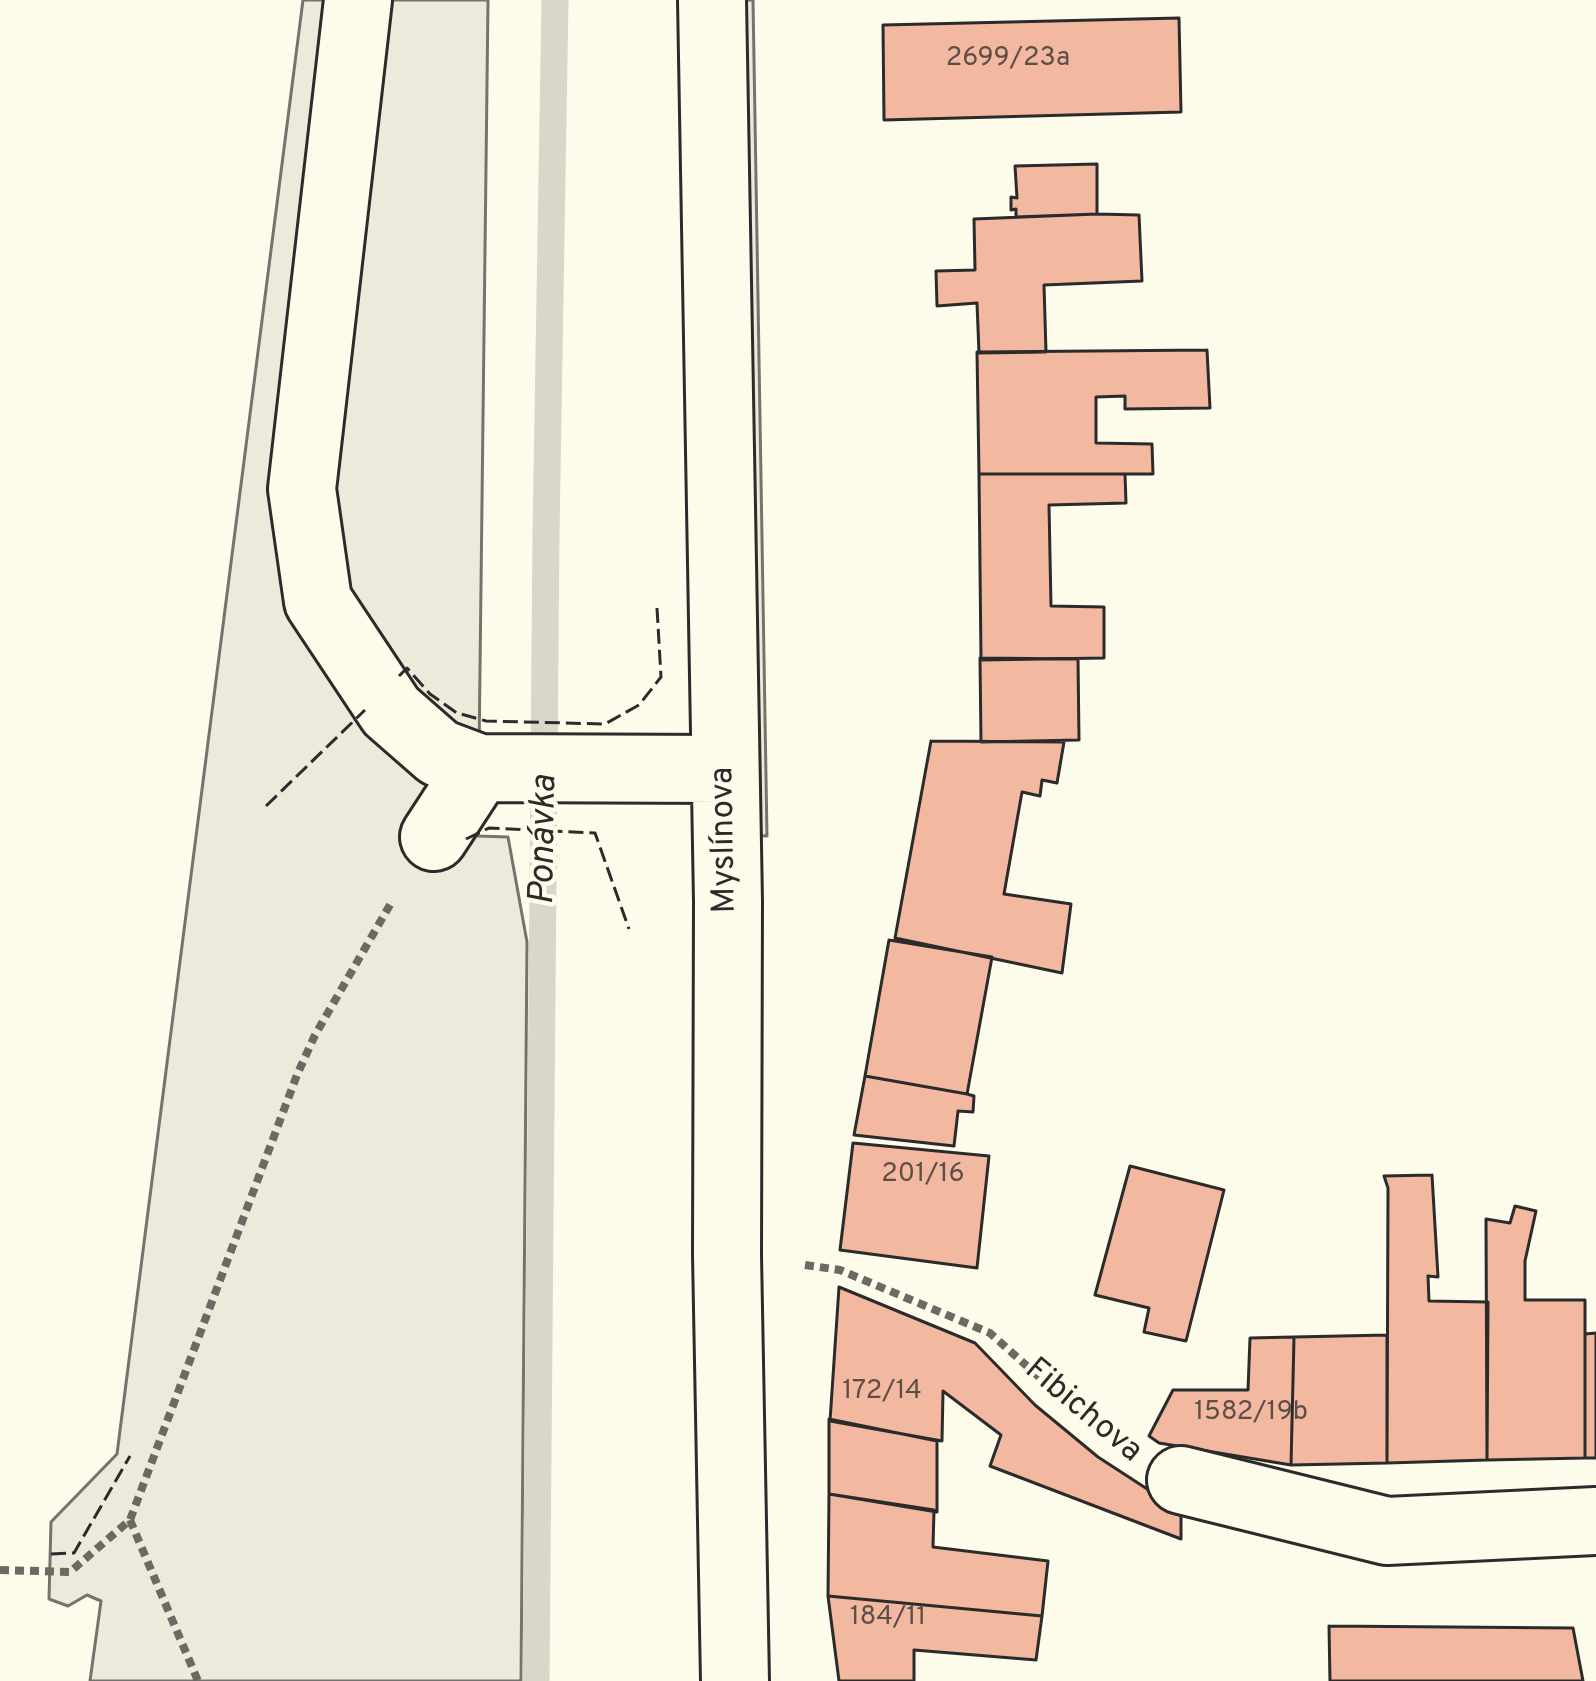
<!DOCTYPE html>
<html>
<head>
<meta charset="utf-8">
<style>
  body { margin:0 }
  canvas { display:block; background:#fdfbea }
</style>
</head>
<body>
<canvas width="1596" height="1681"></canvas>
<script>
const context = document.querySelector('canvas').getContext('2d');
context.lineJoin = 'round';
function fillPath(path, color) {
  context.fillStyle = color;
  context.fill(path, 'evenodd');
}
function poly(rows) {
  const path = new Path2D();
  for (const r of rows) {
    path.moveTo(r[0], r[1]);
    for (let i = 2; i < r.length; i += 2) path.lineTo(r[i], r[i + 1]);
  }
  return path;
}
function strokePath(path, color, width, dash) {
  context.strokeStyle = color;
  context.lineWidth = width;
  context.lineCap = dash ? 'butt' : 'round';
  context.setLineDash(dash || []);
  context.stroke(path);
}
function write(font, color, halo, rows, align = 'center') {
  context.font = font + ' Overpass,sans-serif';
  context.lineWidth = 9;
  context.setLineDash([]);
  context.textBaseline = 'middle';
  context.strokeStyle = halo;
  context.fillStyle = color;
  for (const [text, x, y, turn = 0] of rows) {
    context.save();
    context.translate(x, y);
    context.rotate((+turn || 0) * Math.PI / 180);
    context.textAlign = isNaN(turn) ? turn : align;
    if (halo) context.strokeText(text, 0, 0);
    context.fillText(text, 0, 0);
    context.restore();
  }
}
const green = poly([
  [303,0,488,0,478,836,508,837,527,942,521,1681,90,1681,101,1601,87,1595,68,1606,49,1599,51,1522,117,1454,303,0]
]);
const parking = poly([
  [727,0,753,0,767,836,741,835,727,0]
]);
const stream = poly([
  [536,1681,546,534,555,0]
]);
const building = poly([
  [1179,18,1181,112,884,120,883,25,1179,18],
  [1097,164,1097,214,1016,217,1016,209,1011,210,1011,197,1017,198,1015,166,1097,164],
  [1097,214,1139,215,1142,281,1044,285,1046,352,979,353,977,303,937,306,936,271,975,270,974,219,1097,214],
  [1207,350,1210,408,1125,409,1125,396,1096,397,1096,443,1152,444,1153,474,979,474,977,352,1207,350],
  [979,474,1125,474,1126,503,1049,505,1051,606,1104,607,1104,658,981,660,979,474],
  [980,658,1078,659,1079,740,981,742,980,658],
  [931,741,1064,742,1057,783,1042,780,1040,796,1022,792,1004,894,1071,904,1062,973,895,938,931,741],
  [889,940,992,957,967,1094,865,1076,889,940],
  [865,1076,967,1094,974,1096,973,1112,958,1111,954,1146,854,1135,865,1076],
  [853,1143,989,1156,977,1268,840,1250,853,1143],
  [1130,1166,1224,1190,1186,1341,1144,1332,1149,1308,1095,1295,1130,1166],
  [1432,1175,1438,1277,1428,1276,1429,1301,1488,1302,1487,1460,1387,1463,1388,1188,1384,1176,1432,1175],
  [1515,1206,1536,1211,1525,1261,1525,1300,1585,1300,1585,1458,1487,1460,1486,1219,1510,1223,1515,1206],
  [839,1287,975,1343,1035,1405,1098,1457,1181,1511,1181,1539,990,1466,1001,1435,943,1391,942,1441,830,1421,839,1287],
  [1596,1333,1596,1458,1585,1458,1585,1334,1596,1333],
  [1387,1335,1387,1463,1291,1465,1294,1337,1387,1335],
  [1294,1337,1291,1465,1159,1443,1149,1436,1173,1390,1248,1390,1250,1338,1294,1337],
  [829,1419,937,1441,937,1512,829,1494,829,1419],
  [829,1494,934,1510,933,1547,1048,1561,1042,1616,828,1596,829,1494],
  [828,1596,1042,1616,1036,1660,914,1650,914,1681,839,1681,828,1596],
  [1329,1626,1573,1628,1583,1681,1330,1681,1329,1626]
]);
const path = poly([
  [805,1265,840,1270,990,1333,1113,1443],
  [130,1520,198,1681],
  [0,1570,70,1572,130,1520,297,1075,315,1035,391,903]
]);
const minor = poly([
  [358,0,302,489,318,601,391,711,439,753,479,768,724,769],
  [712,0,728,901,727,1255,735,1681],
  [434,837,479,768],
  [1181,1480,1387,1531,1596,1521]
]);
const fence = poly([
  [399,676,407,668,430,694,457,713,486,721,605,724,639,705,661,677,657,608],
  [266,806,365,710],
  [466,839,489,828,595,833,629,929],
  [51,1554,74,1553,130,1456]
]);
const numberNames = [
  ["2699/23a",1008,60],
  ["201/16",923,1176],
  ["172/14",882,1393],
  ["1582/19b",1251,1414],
  ["184/11",888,1619]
];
const streetNames = [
  ["Myslínova",726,840,-91],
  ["Fibichova",1082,1412,40]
];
const waterNames = [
  ["Ponávka",546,840,-89]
];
fillPath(green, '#ecebdb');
strokePath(green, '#74746e', 3);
fillPath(parking, '#eceadb');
strokePath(parking, '#74746e', 3);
strokePath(stream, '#d8d7c9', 27);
fillPath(building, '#f2b8a0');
strokePath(building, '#2b2b2b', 3);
strokePath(minor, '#2b2b2b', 72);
strokePath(path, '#6a6964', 8, [9, 6]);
strokePath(minor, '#fdfbea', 66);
strokePath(fence, '#2b2b2b', 3, [15, 6]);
write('27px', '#5d4e48', null, numberNames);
write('33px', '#2b2b2b', '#fdfbea', streetNames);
write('italic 36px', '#2b2b2b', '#fdfbea', waterNames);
</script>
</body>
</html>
